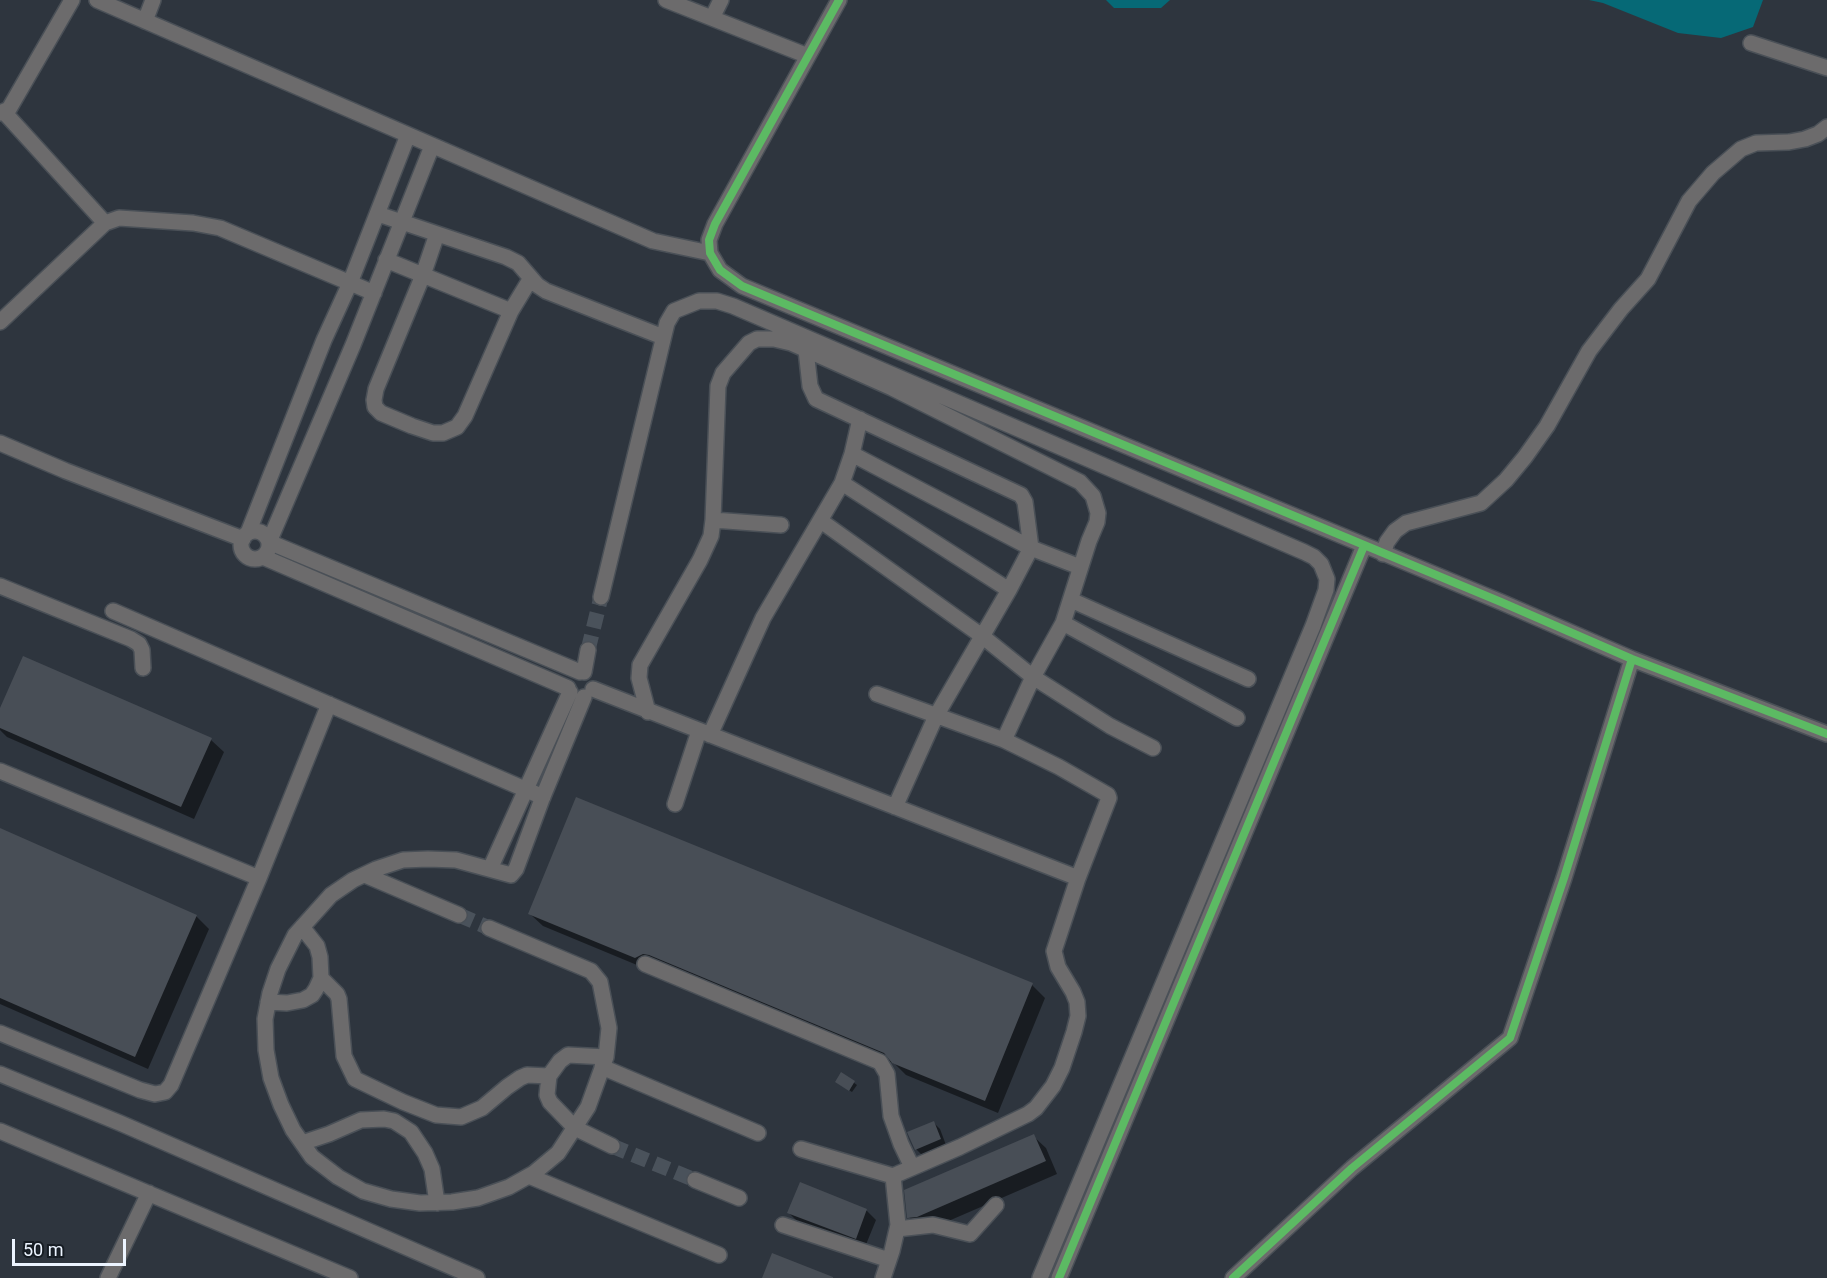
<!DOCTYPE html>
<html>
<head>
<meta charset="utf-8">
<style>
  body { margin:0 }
  #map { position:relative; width:1827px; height:1278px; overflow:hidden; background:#2e353e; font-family:Roboto,sans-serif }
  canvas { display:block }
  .scale { position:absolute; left:12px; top:1239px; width:114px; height:27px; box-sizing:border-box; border:3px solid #ecf4ff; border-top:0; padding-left:8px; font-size:18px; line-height:21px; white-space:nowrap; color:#ecf4ff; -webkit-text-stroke:4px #161c23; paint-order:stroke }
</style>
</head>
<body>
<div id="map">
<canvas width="1827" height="1278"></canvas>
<div class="scale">50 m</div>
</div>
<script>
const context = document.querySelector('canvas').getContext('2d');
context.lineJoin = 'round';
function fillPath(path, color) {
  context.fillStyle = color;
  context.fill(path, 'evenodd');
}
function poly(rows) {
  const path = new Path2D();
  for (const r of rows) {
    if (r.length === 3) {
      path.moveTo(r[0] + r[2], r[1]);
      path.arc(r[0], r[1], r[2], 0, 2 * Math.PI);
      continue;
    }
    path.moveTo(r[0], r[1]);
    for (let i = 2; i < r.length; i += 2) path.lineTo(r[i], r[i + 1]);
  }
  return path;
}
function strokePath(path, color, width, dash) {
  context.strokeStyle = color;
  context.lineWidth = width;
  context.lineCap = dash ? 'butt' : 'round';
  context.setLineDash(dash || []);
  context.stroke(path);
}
const water = poly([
  [1106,0,1170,0,1161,8,1114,8],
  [1589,0,1763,0,1753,27,1721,38,1678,33,1603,3]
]);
const shadow = poly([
  [0,711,211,740,224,752,194,819,7,737,0,730],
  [0,830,196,916,209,929,148,1069,0,1004],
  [530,914,1032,985,1045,998,998,1113,906,1075,895,1064,663,967,649,970,543,926],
  [842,1074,857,1085,852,1092,839,1084],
  [934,1123,940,1129,946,1145,922,1155,916,1149],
  [1033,1136,1046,1148,1057,1174,930,1229,921,1230,909,1217],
  [800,1184,867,1211,876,1220,865,1247,798,1222,789,1213]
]);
const building = poly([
  [23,656,212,738,181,807,0,728,0,708],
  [576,797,1033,983,985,1101,892,1063,884,1053,649,955,643,954,635,958,528,914],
  [0,828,197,915,135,1057,0,998],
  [841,1072,855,1081,849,1091,835,1082],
  [934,1121,941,1139,915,1150,907,1132],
  [1034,1134,1046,1161,917,1217,907,1218,904,1190],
  [800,1182,867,1209,856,1239,787,1213],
  [772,1253,833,1277,833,1278,762,1278]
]);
const minorTunnel = poly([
  [588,650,601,597],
  [459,915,489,928],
  [612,1146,695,1180]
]);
const minor = poly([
  [97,0,653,241,710,253],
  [666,0,808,56],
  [839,0,715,224,709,240,710,253,720,270,742,286,1501,602,1632,659,1827,734],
  [712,18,721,0],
  [145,21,153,0],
  [1751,43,1827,68],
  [4,112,105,223],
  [0,113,9,109,72,0],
  [432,146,353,345,269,542,580,672],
  [378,214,506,257,518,263,537,285,546,291,663,337],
  [437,234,423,275,376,389,374,400,375,407,381,413,412,426,433,433,443,433,457,427,465,416,511,311,531,278],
  [386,260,511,311],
  [0,322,105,223,119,218,193,223,220,228,374,293],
  [806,350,810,386,816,399,1021,495,1025,502,1031,548,1009,590,936,716,895,807],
  [0,443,66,471,243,539],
  [852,454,1031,548,1080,567],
  [842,483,1009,590],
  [713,520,781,525],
  [821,521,982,636,1033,677,1110,726,1153,748],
  [255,545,14],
  [248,533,324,340,350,283,408,135],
  [1383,554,1387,542,1395,531,1406,523,1481,503,1506,480,1525,457,1547,426,1589,351,1621,309,1648,279,1689,201,1713,173,1741,149,1756,143,1789,142,1805,139,1818,134,1827,127],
  [263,557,568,688],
  [0,586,131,639,139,644,142,650,143,668],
  [601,597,667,323,674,311,699,301,717,301,733,306,1304,552,1314,557,1321,564,1327,579,1326,590,1313,626,1040,1278],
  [1071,600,1248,679],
  [113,611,543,797],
  [1063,623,1237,718],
  [584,672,588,650],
  [593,689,1078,878],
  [648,712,639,678,640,665,700,560,711,536,713,520,718,386,723,373,749,343,757,339,774,339,791,343,892,388,1080,482,1093,496,1098,513,1097,522,1089,541,1063,623,1033,677,1004,740],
  [710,735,763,618,842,483,852,454,860,419],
  [0,771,259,878],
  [675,804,699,731],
  [490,869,570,692],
  [365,875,459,915],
  [489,928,591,971,600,982,609,1028,606,1057,588,1107,558,1153,534,1173,509,1187,478,1198,452,1202,420,1203,391,1199,363,1191,338,1177,312,1157,293,1130,281,1105,271,1078,266,1050,265,1019,270,993,278,969,295,935,331,895,353,880,376,869,403,860,428,859,456,860,511,875,516,869,542,799,584,697],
  [645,964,880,1062,887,1074,891,1116,901,1144,912,1167],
  [321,978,337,994,339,999,344,1056,355,1079,403,1102,436,1115,461,1117,482,1108,507,1087,520,1078,527,1075,549,1076],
  [268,1002,287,1003,303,1000,312,995,316,989,321,978,320,957,317,946,302,927],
  [0,1033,140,1090,155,1094,165,1092,171,1085,259,878,329,704],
  [606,1057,568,1055,560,1061,549,1076,547,1095,550,1102,575,1128,612,1146],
  [602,1067,758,1133],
  [0,1074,120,1123,477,1278],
  [0,1131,350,1278],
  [302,1143,329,1134,361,1120,384,1119,394,1121,411,1132,425,1153,432,1169,437,1203],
  [801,1149,893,1176,960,1147,1028,1114,1036,1108,1053,1086,1062,1068,1074,1032,1078,1016,1077,1002,1073,992,1058,967,1054,951,1078,878,1109,798,1108,795,1059,767,1004,740,877,694],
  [529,1176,719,1255],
  [695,1180,739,1198],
  [783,1225,889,1260],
  [897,1229,933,1225,970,1234,996,1205],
  [108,1278,149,1193],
  [883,1278,892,1251,898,1225,893,1176],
  [1059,1278,1364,546],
  [1233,1278,1352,1168,1510,1038,1564,878,1632,659]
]);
const cycleway = poly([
  [839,0,715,224,709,240,710,253,720,270,742,286,1501,602,1632,659,1827,734],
  [1059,1278,1364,546],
  [1233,1278,1352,1168,1510,1038,1564,878,1632,659]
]);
fillPath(water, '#066976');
fillPath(shadow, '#0007');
fillPath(building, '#484e56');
strokePath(minorTunnel, '#4a525b', 15, [15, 8]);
strokePath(minor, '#4a5057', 18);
strokePath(minor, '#6c6b6c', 15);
strokePath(cycleway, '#5cba63', 8);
</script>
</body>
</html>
